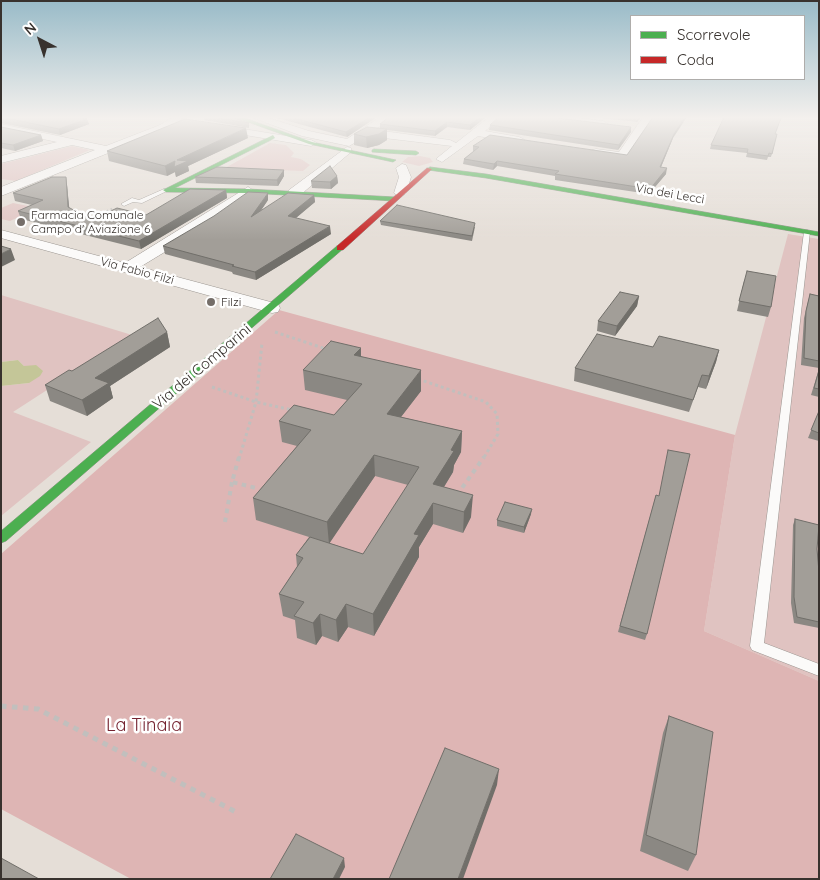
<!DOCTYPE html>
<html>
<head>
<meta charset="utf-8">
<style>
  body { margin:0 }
  #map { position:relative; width:820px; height:880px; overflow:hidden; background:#e5ded7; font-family:Quicksand,sans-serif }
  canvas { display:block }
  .frame { position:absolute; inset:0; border:2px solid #38322e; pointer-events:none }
  .legend { position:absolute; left:630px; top:15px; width:175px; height:65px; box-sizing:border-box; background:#fff; border:1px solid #afadab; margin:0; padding:6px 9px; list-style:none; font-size:15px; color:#38322e }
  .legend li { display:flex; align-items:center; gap:10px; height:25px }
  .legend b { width:25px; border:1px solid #afadab }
  .north { position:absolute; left:15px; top:15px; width:50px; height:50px; -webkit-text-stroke:4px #fff; paint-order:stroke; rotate:320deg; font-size:14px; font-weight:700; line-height:20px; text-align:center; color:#38322e }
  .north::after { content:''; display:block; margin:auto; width:18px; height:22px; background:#38322e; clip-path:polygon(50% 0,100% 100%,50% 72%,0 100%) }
</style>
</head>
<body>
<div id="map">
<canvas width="820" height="880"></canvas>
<div class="frame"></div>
<ul class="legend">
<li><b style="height:6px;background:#4caf50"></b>Scorrevole</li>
<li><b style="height:6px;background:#c62828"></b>Coda</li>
</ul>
<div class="north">N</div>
</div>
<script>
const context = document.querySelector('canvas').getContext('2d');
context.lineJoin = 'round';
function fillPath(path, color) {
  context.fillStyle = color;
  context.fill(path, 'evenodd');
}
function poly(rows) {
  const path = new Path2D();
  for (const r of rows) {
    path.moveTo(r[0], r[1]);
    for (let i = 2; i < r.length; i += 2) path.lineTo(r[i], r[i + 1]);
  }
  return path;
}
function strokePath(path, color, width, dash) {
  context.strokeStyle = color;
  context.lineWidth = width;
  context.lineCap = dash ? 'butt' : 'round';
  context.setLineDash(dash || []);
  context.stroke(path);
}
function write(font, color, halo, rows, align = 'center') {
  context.font = font + ' Quicksand,sans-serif';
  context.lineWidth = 5;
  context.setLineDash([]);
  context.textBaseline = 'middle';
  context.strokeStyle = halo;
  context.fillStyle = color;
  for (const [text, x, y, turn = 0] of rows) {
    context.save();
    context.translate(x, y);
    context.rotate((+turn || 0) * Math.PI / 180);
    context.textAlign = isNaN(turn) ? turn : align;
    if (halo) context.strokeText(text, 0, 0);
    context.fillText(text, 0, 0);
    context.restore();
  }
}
const green = poly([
  [270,143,286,145,294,153,291,157,301,159,310,165,303,171,225,168],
  [72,146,90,150,16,181,1,179,1,164],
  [420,156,430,158,433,162,419,166,402,162,408,157],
  [13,203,38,208,10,221,1,219,1,208],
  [788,234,819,239,819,681,704,631,735,435],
  [1,295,132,335,13,412,91,442,1,516,1,386,29,383,24,366,18,360,1,362]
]);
const forest = poly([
  [279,310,735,435,704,631,819,681,819,879,131,879,1,809,1,554]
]);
const water = poly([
  [18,360,24,366,36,365,43,371,40,376,29,383,1,386,1,362]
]);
const pathFar3 = poly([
  [88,220,112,209]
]);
const pathFar2 = poly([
  [275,332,326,349],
  [418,379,486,402,497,414,498,434,483,459],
  [212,387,256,402,292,410],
  [239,459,256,402,262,343]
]);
const pathFar1 = poly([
  [239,457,232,482,256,488],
  [457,495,484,457],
  [225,522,232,482]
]);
const path = poly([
  [1,706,38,709,236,812]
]);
const lane = poly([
  [164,189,169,190,142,203,133,202,124,206,121,204,132,198,139,200,164,189],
  [807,230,810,232,764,643,819,664,819,676,752,650,750,646,804,232,807,230]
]);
const street = poly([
  [173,117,185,117,168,129,1,196,1,187,95,150,72,145,1,163,1,156,57,142,1,130,1,124,106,146,160,125,173,117],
  [251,117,266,117,309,131,347,139,380,117,392,117,375,130,450,140,456,143,489,117,501,117,485,131,519,137,525,140,519,143,478,136,442,162,436,159,452,146,367,136,349,146,302,136,251,117],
  [544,117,573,117,603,121,608,124,603,127,549,120,544,117],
  [643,117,653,117,626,158,592,154,592,150,596,149,619,152,643,117],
  [219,125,311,140,317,143,311,146,215,130,214,128,219,125],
  [347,147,351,148,351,152,299,196,289,196,288,193,289,190,347,147],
  [402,164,406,165,411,177,406,193,400,197,394,193,399,177,396,168,402,164],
  [248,187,254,191,253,194,214,222,140,267,278,304,280,308,278,312,272,313,1,238,1,230,125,263,248,187]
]);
const fast = poly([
  [234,117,242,117,312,142,396,160,393,162,309,144,234,117],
  [273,135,275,138,175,188,248,189,395,197,398,199,395,201,248,193,166,192,163,190,273,135],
  [374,149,416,151,419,153,416,155,372,152,372,150,374,149],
  [430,167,486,174,819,232,819,236,486,178,428,170,427,169,430,167],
  [337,246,344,248,6,541,1,543,1,531,337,246]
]);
const jam = poly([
  [427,168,432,169,343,250,337,250,337,246,427,168]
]);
const wall = poly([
  [1,117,87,119,89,124,60,135,1,123],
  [204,117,231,117,249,123,249,128,204,120],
  [273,117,377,117,347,137],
  [486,117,470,130,447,127,435,136,387,130,387,140,379,145,367,148,354,145,354,134,380,129,380,124],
  [592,117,641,117,637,122],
  [490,125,631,127,631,132,618,150,489,130],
  [1,127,41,135,43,141,15,151,1,148],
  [776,134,777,134,771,157,768,157,767,160,746,157,747,153,710,149,711,145],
  [248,138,188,166,189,171,176,177,175,172,167,176,109,161,107,151],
  [673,138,661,167,666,174,649,194,555,180,555,176,497,166,493,170,463,164,464,159,474,151,473,151,473,146,627,155],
  [284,170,284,176,278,186,196,183,195,177],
  [337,176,338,183,331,189,312,188,311,181],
  [66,177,67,185,69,208,92,220,146,215,226,190,227,198,141,249,21,219,18,211,32,205,15,201,13,193],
  [314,195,315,202,295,218,331,234,256,280,233,274,232,272,165,254,163,246,268,200,261,210],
  [380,221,475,227,472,241,381,225],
  [744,281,771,307,768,317,737,311],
  [810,294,819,296,819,368,801,365,804,318],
  [639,296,637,306,615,336,597,331,598,321],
  [167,332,170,347,110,386,113,398,87,416,50,401,45,385,72,371],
  [653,347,719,350,716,362,706,389,698,387,689,412,574,381,575,368],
  [361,348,361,356,421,391,401,417,462,431,461,452,454,465,453,472,444,487,471,517,463,533,433,524,419,547,419,557,374,636,348,627,338,642,322,636,316,645,297,638,295,620,283,616,279,594,297,567,296,555,309,537,256,520,253,498,297,446,282,442,279,421,334,415,347,400,305,390,303,370],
  [375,476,408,485,363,554,329,543],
  [819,369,819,397,811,395],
  [819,411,819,441,808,438],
  [656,495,658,496,647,634,645,640,618,632],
  [531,514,524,533,497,526,497,520],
  [795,519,817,549,819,572,819,628,794,623,791,603,793,525],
  [669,716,696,855,688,871,640,851,663,733]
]);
const shadedWall = poly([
  [370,117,377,117,347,137,346,132],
  [480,117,486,117,470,130,470,125],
  [638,117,641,117,637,122],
  [685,117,687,117,673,138,659,172,660,167,674,134],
  [87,119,89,124,60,135,59,129],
  [447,122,447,127,435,136,435,131],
  [631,127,631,132,618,150,619,145],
  [246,128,248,138,188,166,189,171,176,177,175,172,167,176,165,166],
  [387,129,387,140,379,145,367,148,366,137],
  [41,135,43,141,15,151,13,145],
  [497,161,497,166,493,170,494,164],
  [667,168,666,174,649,194,650,189],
  [284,170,284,176,278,186,277,180],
  [337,176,338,183,331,189,330,182],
  [66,177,67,185,70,215,68,207],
  [226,190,227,198,141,249,139,241],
  [268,193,268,200,252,224,251,217],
  [314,195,315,202,289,224,288,216],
  [330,226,331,234,256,280,255,272],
  [11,249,15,260,1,267,1,254],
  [639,296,637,306,615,336,617,326],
  [167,332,170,347,110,386,113,398,87,416,82,400,95,378],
  [361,348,361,368,354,355],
  [719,350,716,362,706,389,709,376],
  [421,370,421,391,387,435,387,414],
  [462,431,461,452,454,465,453,472,434,503,433,503,433,524,419,547,419,557,374,636,373,614,414,534,433,484,451,450],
  [374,455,375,476,329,544,327,522],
  [473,495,471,517,463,533,464,512],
  [532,509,531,514,524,533,524,527],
  [346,604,348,627,338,642,336,620],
  [320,614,322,636,316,645,313,623],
  [499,769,497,785,463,879,458,879],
  [344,858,345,867,339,879,333,879]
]);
const building = poly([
  [1,117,78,117,87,119,59,129,1,117],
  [211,117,231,117,249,123,211,117],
  [290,117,370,117,346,132,290,117],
  [389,117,480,117,470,125,447,122,435,131,380,124,389,117],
  [499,117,549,117,631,127,619,145,490,125,499,117],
  [653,117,685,117,674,134,660,167,667,168,650,189,555,174,559,171,497,161,494,164,464,159,479,147,473,146,490,135,627,155,653,117],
  [724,117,773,117,781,118,775,134,777,134,772,154,769,153,768,156,747,153,748,149,711,145,724,117],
  [185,119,246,128,177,160,188,161,174,167,175,161,165,166,107,151,185,119],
  [1,127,41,135,13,145,1,143,1,127],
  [367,127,387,129,379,134,366,137,354,134,367,127],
  [330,166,337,176,330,182,311,181,330,166],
  [217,167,284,170,277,180,195,177,217,167],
  [52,177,66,177,68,207,92,220,117,208,146,215,190,189,226,190,139,241,18,211,43,200,13,193,52,177],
  [248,192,268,193,251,217,288,193,314,195,288,216,330,226,255,272,232,266,234,265,163,246,214,216,248,192],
  [397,205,475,223,472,236,380,221,397,205],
  [1,246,11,249,1,254,1,246],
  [747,271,776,276,771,307,739,301,747,271],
  [620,292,639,296,617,326,598,321,620,292],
  [810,294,819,296,819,361,804,358,806,311,810,294],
  [158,318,167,332,95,378,109,383,82,400,45,385,69,370,72,371,158,318],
  [597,334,653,347,659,336,719,350,709,376,702,375,693,400,575,368,597,334],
  [331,341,361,348,354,355,421,370,387,414,462,431,451,450,454,451,433,484,473,495,464,512,433,503,414,534,419,535,373,614,346,604,336,620,320,614,313,623,294,616,304,602,279,594,303,558,296,555,310,537,363,554,419,467,374,455,327,522,253,498,311,430,279,421,294,405,334,415,362,384,303,370,331,341],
  [819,370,819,389,814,388,819,370],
  [819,411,819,433,811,430,819,411],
  [668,450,690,454,647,634,620,626,656,495,659,496,668,450],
  [505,502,532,509,524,527,497,520,505,502],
  [795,519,819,525,817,549,819,572,819,622,797,617,794,597,795,519],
  [669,716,713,732,696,855,646,835,669,716],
  [445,748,499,769,458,879,389,879,445,748],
  [296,834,344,858,333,879,270,879,296,834],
  [1,858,39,879,1,879,1,858]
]);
const markers = [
  [21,222,5,"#756e69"],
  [211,302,5,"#756e69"]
];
const farStreetnames = [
  ["Via dei Lecci",670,194,10],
  ["Via Fabio Filzi",137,271,15]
];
const farPoinames = [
  ["Farmacia Comunale",31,215],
  ["Campo d' Aviazione 6",31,229],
  ["Filzi",221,302]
];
const streetNames = [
  ["Via dei Comparini",202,367,-40]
];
const nearParknames = [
  ["La Tinaia",144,726]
];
fillPath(green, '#e0c3c1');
fillPath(forest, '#deb5b4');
fillPath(water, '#c4c698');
strokePath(lane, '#9b9691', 1);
strokePath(street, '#9b9691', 1);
strokePath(fast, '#9b9691', 1);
strokePath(jam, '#9b9691', 1);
strokePath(pathFar3, '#c1bfbd', 2.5, [2.5, 2.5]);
strokePath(pathFar2, '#c1bfbd', 3, [3, 3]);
strokePath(pathFar1, '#c1bfbd', 4, [4.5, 4.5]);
strokePath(path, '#c1bfbd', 5, [5.5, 5.5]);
fillPath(lane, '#fbfaf9');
fillPath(street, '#fbfaf9');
fillPath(fast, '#4caf50');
fillPath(jam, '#c62828');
fillPath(wall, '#8b8883');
fillPath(shadedWall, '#716f6a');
fillPath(building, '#a29e98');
strokePath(building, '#716f6a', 1);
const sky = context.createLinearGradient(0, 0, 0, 240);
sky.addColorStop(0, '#99bbc8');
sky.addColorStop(0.49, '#f3f0ed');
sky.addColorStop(1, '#f3f0ed00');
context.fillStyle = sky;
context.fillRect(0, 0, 820, 240);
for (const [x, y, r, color] of markers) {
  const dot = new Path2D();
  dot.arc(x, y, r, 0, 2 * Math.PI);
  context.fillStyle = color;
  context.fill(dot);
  strokePath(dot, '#fff', 2);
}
write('12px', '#38322e', '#fff', farStreetnames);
write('12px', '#38322e', '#fff', farPoinames, 'left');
write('15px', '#38322e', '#fff', streetNames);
write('18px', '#752330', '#fff', nearParknames);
</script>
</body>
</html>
